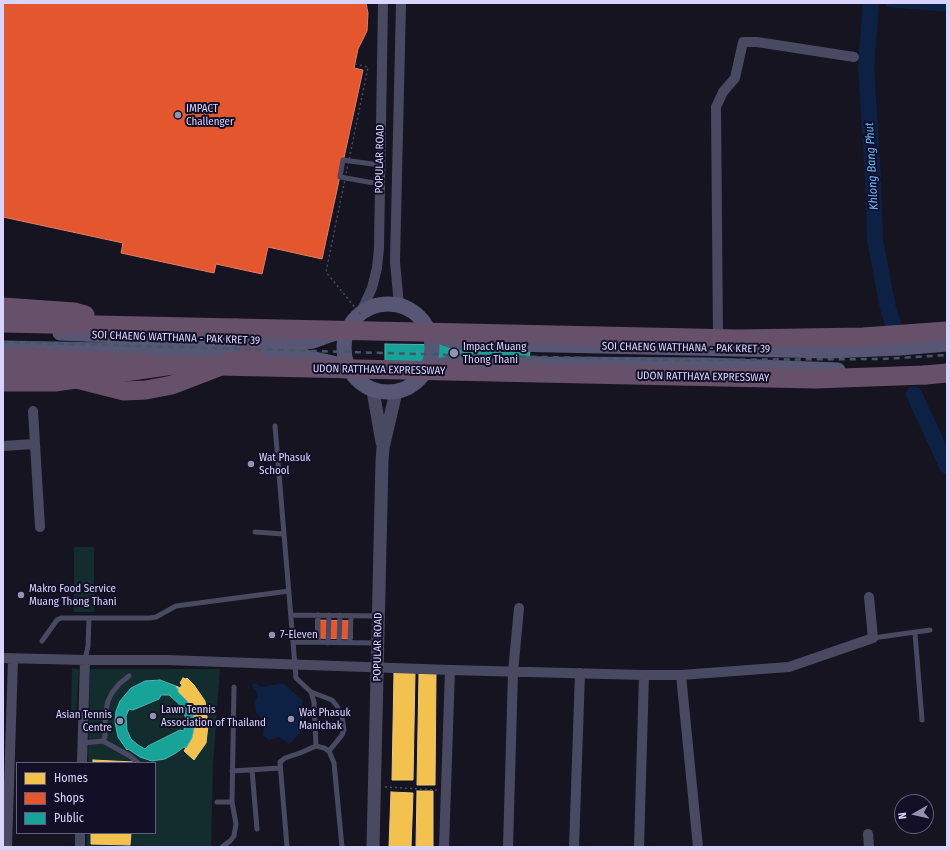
<!DOCTYPE html>
<html>
<head>
<meta charset="utf-8">
<style>
  body { margin:0 }
  #map { position:relative; width:950px; height:850px; overflow:hidden; background:#161421; font-family:"Fira Sans Condensed",sans-serif }
  canvas { display:block }
  .frame { position:absolute; inset:0; border:4px solid #d9d4ff; pointer-events:none }
  .legend { position:absolute; left:16px; top:762px; width:140px; height:72px; box-sizing:border-box; background:#130f26; border:1px solid #625e7d; margin:0; padding:5px 7px; list-style:none; font-size:12px; color:#d9d4ff }
  .legend li { display:flex; align-items:center; gap:8px; height:20px }
  .legend b { width:20px; border:1px solid #625e7d }
  .north { position:absolute; left:894px; top:794px; width:40px; height:40px; box-sizing:border-box; background:#130f26; border:1px solid #625e7d; border-radius:50%; rotate:262deg; font-size:11px; font-weight:700; line-height:16px; text-align:center; color:#d9d4ff }
  .north::after { content:''; display:block; margin:auto; width:14px; height:18px; background:#9591b1; clip-path:polygon(50% 0,100% 100%,50% 72%,0 100%) }
</style>
</head>
<body>
<div id="map">
<canvas width="950" height="850"></canvas>
<div class="frame"></div>
<ul class="legend">
<li><b style="height:11px;background:#f2c14e"></b>Homes</li>
<li><b style="height:11px;background:#e4572e"></b>Shops</li>
<li><b style="height:11px;background:#17a398"></b>Public</li>
</ul>
<div class="north">N</div>
</div>
<script>
const context = document.querySelector('canvas').getContext('2d');
context.lineJoin = 'round';
function fillPath(path, color) {
  context.fillStyle = color;
  context.fill(path, 'evenodd');
}
function poly(rows) {
  const path = new Path2D();
  for (const r of rows) {
    if (r.length === 3) {
      path.moveTo(r[0] + r[2], r[1]);
      path.arc(r[0], r[1], r[2], 0, 2 * Math.PI);
      continue;
    }
    path.moveTo(r[0], r[1]);
    for (let i = 2; i < r.length; i += 2) path.lineTo(r[i], r[i + 1]);
  }
  return path;
}
function strokePath(path, color, width, dash) {
  context.strokeStyle = color;
  context.lineWidth = width;
  context.lineCap = dash ? 'butt' : 'round';
  context.setLineDash(dash || []);
  context.stroke(path);
}
function write(font, color, halo, rows, align = 'center') {
  context.font = font + ' "Fira Sans Condensed",sans-serif';
  context.lineWidth = 4;
  context.setLineDash([]);
  context.textBaseline = 'middle';
  context.strokeStyle = halo;
  context.fillStyle = color;
  for (const [text, x, y, turn = 0] of rows) {
    context.save();
    context.translate(x, y);
    context.rotate((+turn || 0) * Math.PI / 180);
    context.textAlign = isNaN(turn) ? turn : align;
    if (halo) context.strokeText(text, 0, 0);
    context.fillText(text, 0, 0);
    context.restore();
  }
}
const green = poly([
  [74,547,94,547,94,612,74,612],
  [72,668,79,669,76,718,71,718],
  [90,669,220,669,213,765,211,847,87,847,87,833,155,833,155,763,88,763]
]);
const water = poly([
  [256,683,261,687,283,683,302,700,302,731,289,744,279,737,269,740,263,735,264,727,260,723,262,719,256,713,255,700,258,698,256,691,252,687,253,684]
]);
const homes = poly([
  [394,673,415,673,413,780,392,780,394,673],
  [419,674,436,674,435,785,417,785,419,674],
  [183,678,186,679,187,678,194,685,205,701,208,725,206,743,194,760,184,751,192,738,195,723,192,710,187,701,178,692,178,689,176,688,176,686,180,688,182,685,180,683,183,678],
  [93,760,133,762,133,763,93,763,93,760],
  [417,791,433,791,433,847,416,847,417,791],
  [391,792,413,793,411,847,389,847,391,792],
  [91,833,131,833,130,845,91,844,91,833]
]);
const shops = poly([
  [3,3,366,3,368,13,367,31,358,49,354,68,363,70,322,259,268,247,262,274,216,264,214,273,121,253,123,243,3,217,3,3],
  [316,620,352,621,352,639,316,638,316,620]
]);
const public = poly([
  [385,344,530,346,529,366,385,364,385,344],
  [160,680,176,686,176,688,178,689,178,692,187,701,192,710,195,723,192,738,186,748,184,747,176,753,165,759,152,761,140,757,128,749,127,750,118,737,115,722,116,711,120,701,131,688,145,681,160,680],
  [161,695,169,695,179,704,186,718,185,718,184,731,180,730,148,746,145,749,138,745,131,739,127,730,126,716,129,709,133,710,159,699,161,695]
]);
const canal = poly([
  [890,3,947,7]
]);
const river = poly([
  [871,3,866,67,873,177,875,240,888,308,894,327],
  [914,394,947,466]
]);
const path = poly([
  [385,787,437,790]
]);
const service = poly([
  [380,184,340,177,343,160,380,165],
  [275,426,296,678,311,692,314,702,316,746],
  [255,532,284,534],
  [291,615,378,616],
  [915,633,922,720],
  [873,638,930,630],
  [42,641,57,620,61,618,89,618],
  [293,642,377,643],
  [318,642,318,615],
  [328,643,329,615],
  [339,643,340,615],
  [350,643,351,616],
  [85,660,88,646,89,618,150,618,156,617,176,606,289,591],
  [311,692,332,700,337,706,342,716,344,730,342,735,329,751],
  [103,741,130,756,138,763],
  [83,743,103,741,105,737,105,715,108,701,112,693,119,684,129,676],
  [252,770,257,829],
  [232,771,280,768],
  [217,802,232,802,234,687],
  [222,847,230,841,234,836,236,824,232,802],
  [287,847,280,762,285,758,300,753,316,746,324,748,329,751,334,763,342,847]
]);
const minor = poly([
  [399,305,395,262,401,3],
  [361,312,372,288,377,268,379,248,383,3],
  [718,339,716,107,723,92,735,78,743,42,757,42,854,57],
  [33,411,40,527],
  [3,446,34,444],
  [3,658,85,660,167,660,450,670,644,675,681,675,789,667,873,638,869,597],
  [681,675,698,847],
  [82,763,85,660],
  [868,834,869,847],
  [7,847,13,659],
  [80,847,80,833],
  [444,847,450,670],
  [508,847,513,672,519,608],
  [574,847,580,673],
  [639,847,644,675]
]);
const tertiary = poly([
  [373,391,382,442],
  [373,847,382,461,383,448,396,392]
]);
const secondary = poly([
  [388,348,44],
  [60,333,298,343,313,341,336,333],
  [443,338,452,341,463,343,830,351,900,348,947,344],
  [3,348,255,353,306,357,337,364],
  [435,367,458,361,545,364,708,365,838,370]
]);
const motorway = poly([
  [3,307,74,312,85,315],
  [3,323,236,328],
  [3,357,152,364],
  [3,371,49,372,124,391,146,390,172,385,255,353],
  [925,375,947,373]
]);
const rail = poly([
  [3,342,453,355,677,360,882,359,947,355]
]);
const pathBridge = poly([
  [355,64,368,67,326,272,362,316]
]);
const motorwayBridge = poly([
  [236,328,738,339,863,337,947,331],
  [3,382,55,382,173,365,815,379,925,375]
]);
const markers = [
  [178,115,4,"#9591b1"],
  [454,353,5,"#9591b1"],
  [251,464,4,"#9591b1"],
  [21,595,4,"#9591b1"],
  [272,635,4,"#9591b1"],
  [153,716,4,"#9591b1"],
  [291,719,4,"#9591b1"],
  [120,721,4,"#9591b1"]
];
const poiNames = [
  ["IMPACT",186,109],
  ["Challenger",186,122],
  ["Impact Muang",463,347],
  ["Thong Thani",463,360],
  ["Wat Phasuk",259,458],
  ["School",259,471],
  ["Makro Food Service",29,589],
  ["Muang Thong Thani",29,602],
  ["7-Eleven",280,635],
  ["Lawn Tennis",161,710],
  ["Association of Thailand",161,723],
  ["Wat Phasuk",299,713],
  ["Manichak",299,726],
  ["Asian Tennis",112,715,"right"],
  ["Centre",112,728,"right"]
];
const streetNames = [
  ["POPULAR ROAD",380,159,-89],
  ["SOI CHAENG WATTHANA - PAK KRET 39",176,338,2],
  ["SOI CHAENG WATTHANA - PAK KRET 39",686,348,1],
  ["UDON RATTHAYA EXPRESSWAY",379,370,1],
  ["UDON RATTHAYA EXPRESSWAY",703,377,1],
  ["POPULAR ROAD",378,647,-89]
];
const waterNames = [
  ["Khlong Bang Phut",872,166,-93]
];
fillPath(green, '#132c2d');
fillPath(water, '#0d2144');
fillPath(homes, '#f2c14e');
strokePath(homes, '#eac783', 1);
fillPath(shops, '#e4572e');
strokePath(shops, '#e17c6d', 1);
fillPath(public, '#17a398');
strokePath(public, '#51b2b7', 1);
strokePath(canal, '#0d2144', 9);
strokePath(river, '#0d2144', 16);
strokePath(path, '#44505f', 1.5, [2, 3]);
strokePath(service, '#4a4962', 5);
strokePath(minor, '#4a4962', 10);
strokePath(tertiary, '#4a4962', 13);
strokePath(secondary, '#575674', 15);
strokePath(motorway, '#67516a', 19);
strokePath(rail, '#43596b', 2.5, [6, 5]);
strokePath(pathBridge, '#44505f', 1.5, [2, 3]);
strokePath(motorwayBridge, '#67516a', 19);
for (const [x, y, r, color] of markers) {
  const dot = new Path2D();
  dot.arc(x, y, r, 0, 2 * Math.PI);
  context.fillStyle = color;
  context.fill(dot);
  strokePath(dot, '#130f26', 1.5);
}
write('11px', '#d9d4ff', '#130f26', poiNames, 'left');
write('11px', '#d9d4ff', '#130f26', streetNames);
write('italic 12px', '#62b6ff', '#130f26', waterNames);
</script>
</body>
</html>
